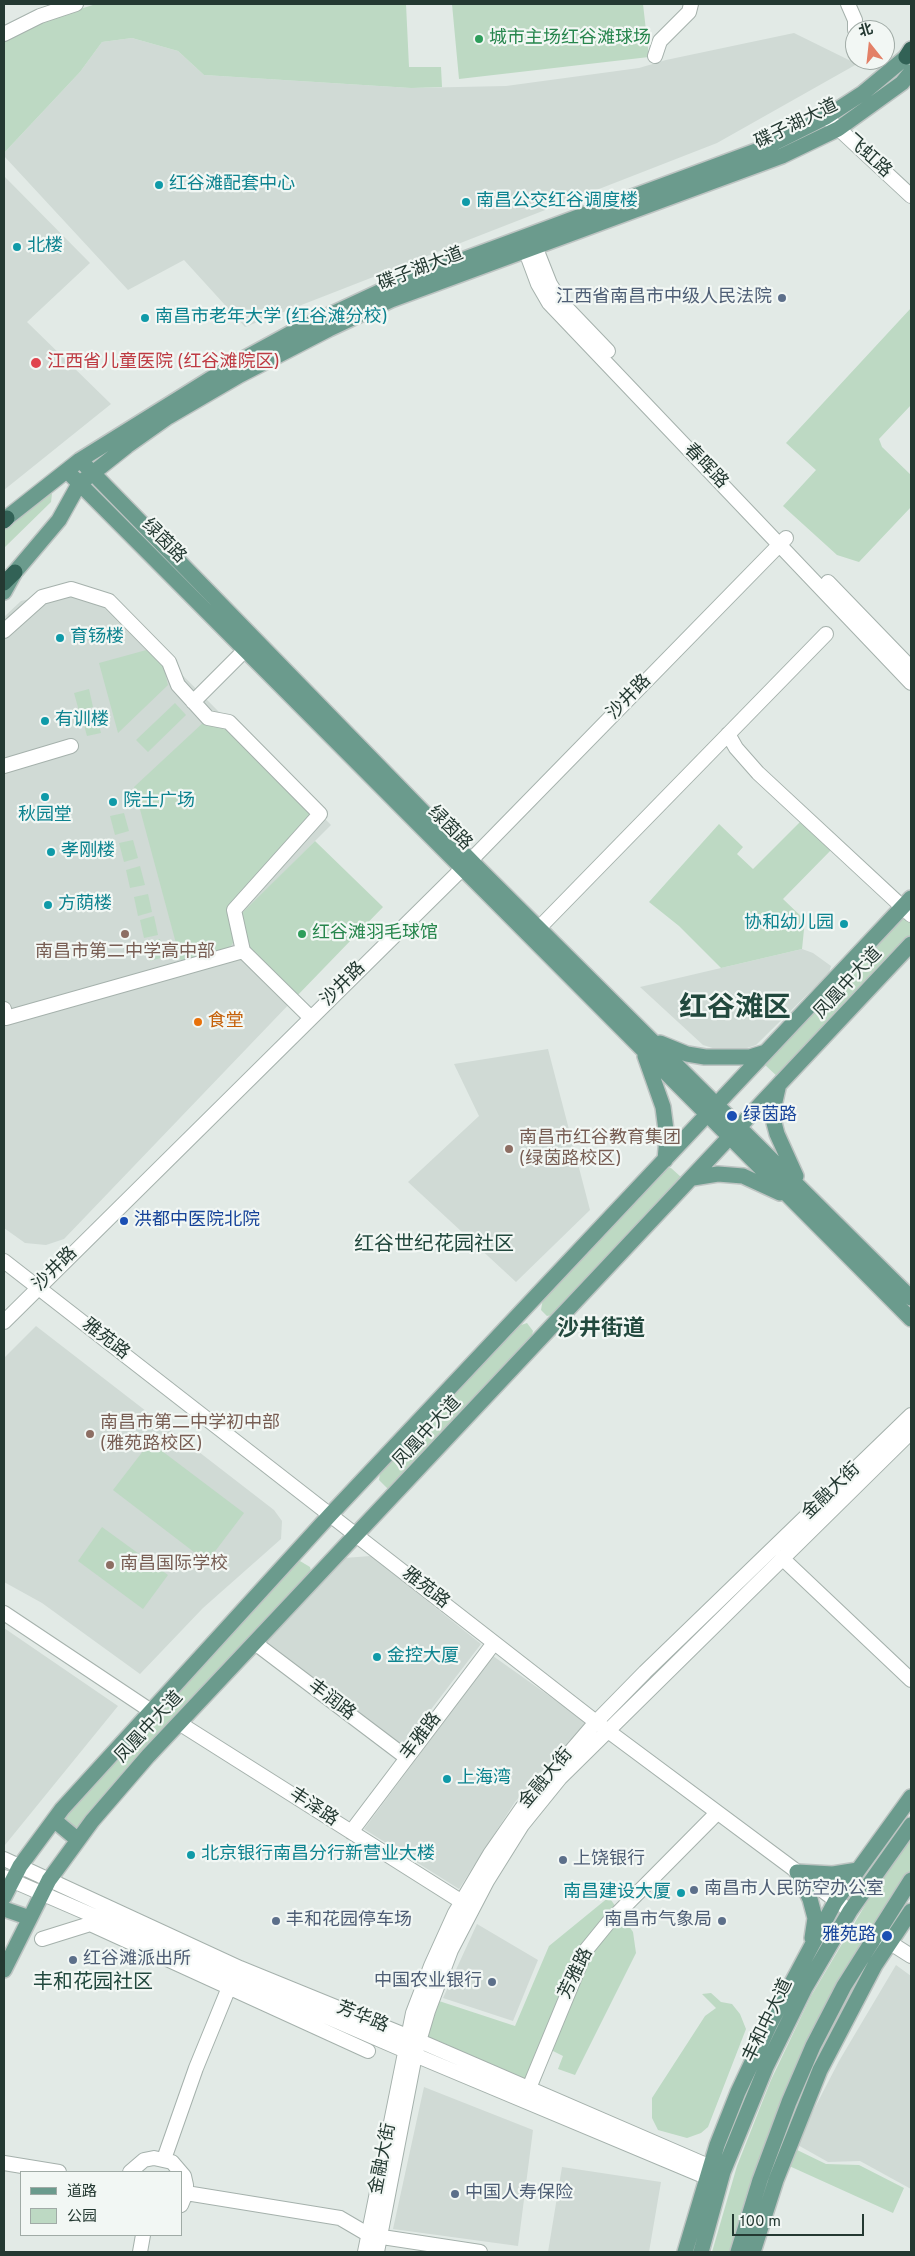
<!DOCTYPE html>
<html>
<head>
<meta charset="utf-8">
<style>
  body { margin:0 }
  #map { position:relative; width:915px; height:2256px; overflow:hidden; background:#e2eae6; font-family:Overpass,"Noto Sans SC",sans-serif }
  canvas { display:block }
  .frame { position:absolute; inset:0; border:5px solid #243932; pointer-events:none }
  .legend { position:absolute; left:20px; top:2171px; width:162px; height:65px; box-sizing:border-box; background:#f2f7f4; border:1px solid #a0aba6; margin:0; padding:6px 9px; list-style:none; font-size:15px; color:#243932 }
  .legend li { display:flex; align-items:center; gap:10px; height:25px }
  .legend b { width:25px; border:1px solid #a0aba6 }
  .north { position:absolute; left:845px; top:20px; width:50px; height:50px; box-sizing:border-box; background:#f2f7f4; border:1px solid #a0aba6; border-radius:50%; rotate:344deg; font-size:14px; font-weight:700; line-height:20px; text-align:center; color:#243932 }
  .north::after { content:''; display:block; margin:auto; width:18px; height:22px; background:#e38067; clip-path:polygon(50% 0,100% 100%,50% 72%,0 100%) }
  .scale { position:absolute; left:732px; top:2214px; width:132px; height:22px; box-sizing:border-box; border:2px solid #243932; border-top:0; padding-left:6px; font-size:15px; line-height:18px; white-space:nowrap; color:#243932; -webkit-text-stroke:4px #f2f7f4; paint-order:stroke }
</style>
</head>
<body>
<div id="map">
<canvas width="915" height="2256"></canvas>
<div class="frame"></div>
<ul class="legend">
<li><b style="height:6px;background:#6b9b8d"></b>道路</li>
<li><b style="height:14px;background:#bdd9c3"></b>公园</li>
</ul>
<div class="north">北</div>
<div class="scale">100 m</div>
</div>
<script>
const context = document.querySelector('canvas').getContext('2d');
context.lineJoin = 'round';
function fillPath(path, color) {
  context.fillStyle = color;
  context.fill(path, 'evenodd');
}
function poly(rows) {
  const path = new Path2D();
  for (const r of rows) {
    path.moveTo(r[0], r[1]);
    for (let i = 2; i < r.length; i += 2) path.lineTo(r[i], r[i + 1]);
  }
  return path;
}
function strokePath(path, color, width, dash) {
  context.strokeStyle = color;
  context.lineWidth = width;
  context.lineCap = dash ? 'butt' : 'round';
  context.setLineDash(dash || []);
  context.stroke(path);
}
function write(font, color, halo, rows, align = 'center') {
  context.font = font + ' Overpass,"Noto Sans SC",sans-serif';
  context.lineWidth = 4.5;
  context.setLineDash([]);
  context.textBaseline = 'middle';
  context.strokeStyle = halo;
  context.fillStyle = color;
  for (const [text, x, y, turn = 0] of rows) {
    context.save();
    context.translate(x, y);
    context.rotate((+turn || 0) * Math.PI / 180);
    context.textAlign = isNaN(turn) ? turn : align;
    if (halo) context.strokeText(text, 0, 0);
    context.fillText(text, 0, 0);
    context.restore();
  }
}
const built = poly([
  [794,33,857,64,717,143,245,327,184,260,128,290,4,156,4,153,80,72,102,42,132,38,178,51,204,75,411,88,506,86,639,68,666,60],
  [4,176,90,263,27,322,111,404,4,490],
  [71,589,109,601,331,825,242,914,294,999,64,1239,46,1245,25,1243,4,1228,4,617,21,601],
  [802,949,813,953,831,966,829,973,756,1045,741,1050,719,1050,703,1045,640,987],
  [548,1049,590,1210,516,1282,408,1182,479,1116,454,1064],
  [36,1326,274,1510,282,1521,281,1539,203,1608,140,1674,42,1603,4,1582,4,1358],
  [371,1556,481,1644,403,1746,267,1642,344,1558],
  [4,1628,118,1706,5,1845,4,1844],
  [493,1656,586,1722,515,1802,459,1889,364,1829],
  [477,1924,538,1960,513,2021,443,1998],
  [896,1965,911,1976,911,2189,860,2161,828,2162,796,2144,839,2061],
  [424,2087,533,2130,518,2246,393,2229],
  [562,2167,661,2182,649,2252,548,2252]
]);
const green = poly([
  [96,4,406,4,409,67,441,67,442,87,411,88,204,75,178,51,132,38,102,42,80,72,4,153,4,41,42,21],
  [452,4,643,4,649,57,459,79],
  [911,308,911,405,879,439,882,447,911,475,911,507,859,562,837,555,783,506,816,470,786,443],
  [48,494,52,494,51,502,4,548,4,529],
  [150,649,161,656,168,685,118,733,99,663],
  [89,689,93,707,79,711,74,693],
  [175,703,186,715,148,752,136,740],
  [96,714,101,733,87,736,82,718],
  [205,721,226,726,312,813,229,910,235,940,230,947,181,962,134,787],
  [124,813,129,831,115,835,110,816],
  [802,820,832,849,783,899,805,920,802,949,721,968,679,926,649,902,719,824,743,847,737,854,753,869],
  [133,840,138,858,124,862,119,843],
  [315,841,383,907,294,999,251,954,242,913],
  [140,866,145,885,130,888,126,870],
  [148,894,152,912,138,916,134,897],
  [911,909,911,936,779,1078,764,1064],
  [154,916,158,935,144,938,140,920],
  [160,939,164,957,150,961,146,942],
  [666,1168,671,1168,681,1177,681,1183,556,1314,547,1316,541,1310,543,1298],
  [527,1323,533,1331,530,1342,395,1487,388,1489,379,1480,380,1473,518,1326],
  [150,1442,244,1513,207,1562,113,1490],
  [102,1527,168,1575,143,1609,78,1561],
  [300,1561,310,1567,312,1574,76,1831,64,1819,93,1780,296,1562],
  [911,1839,911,1871,864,1941,787,2090,763,2149,729,2252,712,2252,737,2166,771,2080,811,1996,867,1902],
  [609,1897,633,1932,636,1953,575,2075,558,2069,563,2056,551,2050,539,2085,427,2039,439,2001,515,2026,549,1946],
  [711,1993,721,2002,732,2004,740,2014,746,2029,708,2127,701,2133,687,2138,658,2130,652,2118,652,2098,705,2016,716,2008,702,1994],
  [793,2148,826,2164,859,2165,904,2188,893,2213,787,2165]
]);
const minor = poly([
  [848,4,855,20,855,30],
  [4,34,40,16,76,4],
  [655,56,660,41,689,12,691,4],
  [826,117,911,196],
  [531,236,550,284,561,302,608,351],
  [522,241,538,284,549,303,911,683],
  [828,582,911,668],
  [4,631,42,597,71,589,109,601,169,662,178,685,208,718,229,722,320,814,234,910,243,951,6,1018,4,1009],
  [193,702,245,650],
  [728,734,736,748,758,773,911,915],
  [4,766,71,746],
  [539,928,826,634],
  [243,951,311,1018],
  [4,1261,596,1722,850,1911],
  [4,1322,471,860,786,538],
  [782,1558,911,1680],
  [4,1613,151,1711],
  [255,1643,407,1758],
  [179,1723,470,1907],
  [351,1832,494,1643],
  [4,1859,240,1968,424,2043,720,2171],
  [4,1877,415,2055,718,2182],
  [881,1937,911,1956],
  [42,1939,90,1924,368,2051],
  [529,2088,586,1950,608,1923,717,1813],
  [164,2159,196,2068,232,1980],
  [4,2163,59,2172],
  [130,2172,144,2160,154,2158,172,2162,184,2176,186,2185,186,2193,181,2205],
  [186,2193,340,2218,369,2235,480,2252],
  [140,2252,143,2235],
  [365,2252,413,2013,431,1966,455,1913,490,1854,522,1808,596,1722,645,1672,911,1415],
  [377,2252,415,2055,428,2011,451,1950,487,1881,522,1825,560,1778,911,1432]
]);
const major = poly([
  [80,460,479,869,911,1298],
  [67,471,911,1319],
  [4,520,80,460,236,363,291,333,392,286,764,148,826,117,863,93,911,53],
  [4,592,15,572,59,520,79,484,127,446,168,417,240,375,329,329,391,300,782,156,838,129,902,83,911,72],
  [660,1043,687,1054,705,1057,750,1057,766,1052],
  [645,1056,663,1107,667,1138,665,1160],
  [778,1088,772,1115,777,1134,796,1176],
  [693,1178,718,1174,743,1176,780,1193],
  [54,1820,78,1840],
  [4,1897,20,1866,62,1809,330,1515,911,898],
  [4,1909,30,1918],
  [812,1938,815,1918,810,1899,797,1872,833,1874,858,1870],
  [4,1970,49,1880,92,1821,148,1756,911,944],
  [685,2252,717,2145,738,2092,770,2024,835,1902,911,1797],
  [701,2252,723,2172,766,2067,805,1988,850,1911,911,1825],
  [738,2252,760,2180,789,2102,813,2046,844,1986,911,1880],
  [753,2252,776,2180,820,2070,875,1965,911,1911]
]);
const highway = poly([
  [906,57,911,49],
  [4,521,7,518],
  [4,583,15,572]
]);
const markers = [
  [479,39,5,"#2e9e5b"],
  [159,185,5,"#0f9aa8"],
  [466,202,5,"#0f9aa8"],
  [17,247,5,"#0f9aa8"],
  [782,298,5,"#5c6f8a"],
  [145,318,5,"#0f9aa8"],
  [36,363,6,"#e0444e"],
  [60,638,5,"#0f9aa8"],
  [45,721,5,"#0f9aa8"],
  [45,797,5,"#0f9aa8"],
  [113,802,5,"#0f9aa8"],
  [51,852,5,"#0f9aa8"],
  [48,905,5,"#0f9aa8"],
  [844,924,5,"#0f9aa8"],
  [125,934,5,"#8d6e63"],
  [302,934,5,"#2e9e5b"],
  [198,1022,5,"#e8710a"],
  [732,1116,6,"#1a4fb4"],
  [509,1149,5,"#8d6e63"],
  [124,1221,5,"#1a4fb4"],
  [90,1434,5,"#8d6e63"],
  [110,1565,5,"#8d6e63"],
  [377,1657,5,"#0f9aa8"],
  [447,1779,5,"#0f9aa8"],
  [191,1855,5,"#0f9aa8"],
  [563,1860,5,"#5c6f8a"],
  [694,1890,5,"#5c6f8a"],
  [681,1893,5,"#0f9aa8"],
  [276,1921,5,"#5c6f8a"],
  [722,1921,5,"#5c6f8a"],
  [887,1936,6,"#1a4fb4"],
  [73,1960,5,"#5c6f8a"],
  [492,1982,5,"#5c6f8a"],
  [455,2194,5,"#5c6f8a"]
];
const leisureNames = [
  ["城市主场红谷滩球场",489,39],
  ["红谷滩羽毛球馆",312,934]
];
const streetNames = [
  ["碟子湖大道",797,125,-26],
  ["飞虹路",868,157,42],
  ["碟子湖大道",421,270,-21],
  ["春晖路",705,467,46],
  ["绿茵路",163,542,45],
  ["沙井路",630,698,-46],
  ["绿茵路",449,829,45],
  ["凤凰中大道",849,984,-47],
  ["沙井路",344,985,-45],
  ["沙井路",56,1270,-45],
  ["雅苑路",105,1340,38],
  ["凤凰中大道",428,1433,-47],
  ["金融大街",832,1492,-44],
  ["雅苑路",425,1589,38],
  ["丰润路",331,1701,37],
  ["凤凰中大道",150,1728,-47],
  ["丰雅路",422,1737,-53],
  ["金融大街",547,1779,-50],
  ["丰泽路",313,1808,33],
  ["芳雅路",577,1974,-64],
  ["芳华路",362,2018,22],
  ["丰和中大道",769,2021,-64],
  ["金融大街",384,2159,-79]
];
const cultureNames = [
  ["红谷滩配套中心",169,185],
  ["南昌公交红谷调度楼",476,202],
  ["北楼",27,247],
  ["南昌市老年大学 (红谷滩分校)",155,318],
  ["育钖楼",70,638],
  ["有训楼",55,721],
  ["院士广场",123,802],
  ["秋园堂",45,816,"center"],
  ["孝刚楼",61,852],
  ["方荫楼",58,905],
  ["协和幼儿园",834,924,"right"],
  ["金控大厦",387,1657],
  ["上海湾",457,1779],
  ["北京银行南昌分行新营业大楼",201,1855],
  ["南昌建设大厦",671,1893,"right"]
];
const serviceNames = [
  ["江西省南昌市中级人民法院",772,298,"right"],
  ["上饶银行",573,1860],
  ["南昌市人民防空办公室",704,1890],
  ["丰和花园停车场",286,1921],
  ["南昌市气象局",712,1921,"right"],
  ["红谷滩派出所",83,1960],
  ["中国农业银行",482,1982,"right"],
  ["中国人寿保险",465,2194]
];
const healthNames = [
  ["江西省儿童医院 (红谷滩院区)",47,363]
];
const educationNames = [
  ["南昌市第二中学高中部",125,953,"center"],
  ["南昌市红谷教育集团",519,1139],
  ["(绿茵路校区)",519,1160],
  ["南昌市第二中学初中部",100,1424],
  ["(雅苑路校区)",100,1445],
  ["南昌国际学校",120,1565]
];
const foodNames = [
  ["食堂",208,1022]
];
const transitNames = [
  ["绿茵路",743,1116],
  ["洪都中医院北院",134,1221],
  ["雅苑路",876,1936,"right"]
];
const quarterNames = [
  ["红谷世纪花园社区",434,1246],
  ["丰和花园社区",93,1984]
];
const districtNames = [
  ["沙井街道",601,1331]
];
const townNames = [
  ["红谷滩区",735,1010]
];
fillPath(built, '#d0dad5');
fillPath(green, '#bdd9c3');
strokePath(minor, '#a5b1ac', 16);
strokePath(major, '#bdc4c2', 18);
strokePath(highway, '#bdc4c2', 18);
strokePath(minor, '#fff', 14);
strokePath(major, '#6b9b8d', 15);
strokePath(highway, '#326256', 15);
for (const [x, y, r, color] of markers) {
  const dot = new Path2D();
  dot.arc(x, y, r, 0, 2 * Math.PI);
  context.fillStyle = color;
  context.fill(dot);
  strokePath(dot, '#f2f7f4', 2);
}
write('18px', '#27864d', '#f2f7f4', leisureNames, 'left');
write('18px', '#243932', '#f2f7f4', streetNames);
write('18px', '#0d838f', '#f2f7f4', cultureNames, 'left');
write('18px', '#4e5e75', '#f2f7f4', serviceNames, 'left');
write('18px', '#be3a42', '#f2f7f4', healthNames, 'left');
write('18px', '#785e54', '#f2f7f4', educationNames, 'left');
write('18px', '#c56008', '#f2f7f4', foodNames, 'left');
write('18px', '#164399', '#f2f7f4', transitNames, 'left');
write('20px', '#22493e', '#f2f7f4', quarterNames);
write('bold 22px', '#22493e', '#f2f7f4', districtNames);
write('bold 28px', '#22493e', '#f2f7f4', townNames);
</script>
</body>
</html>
